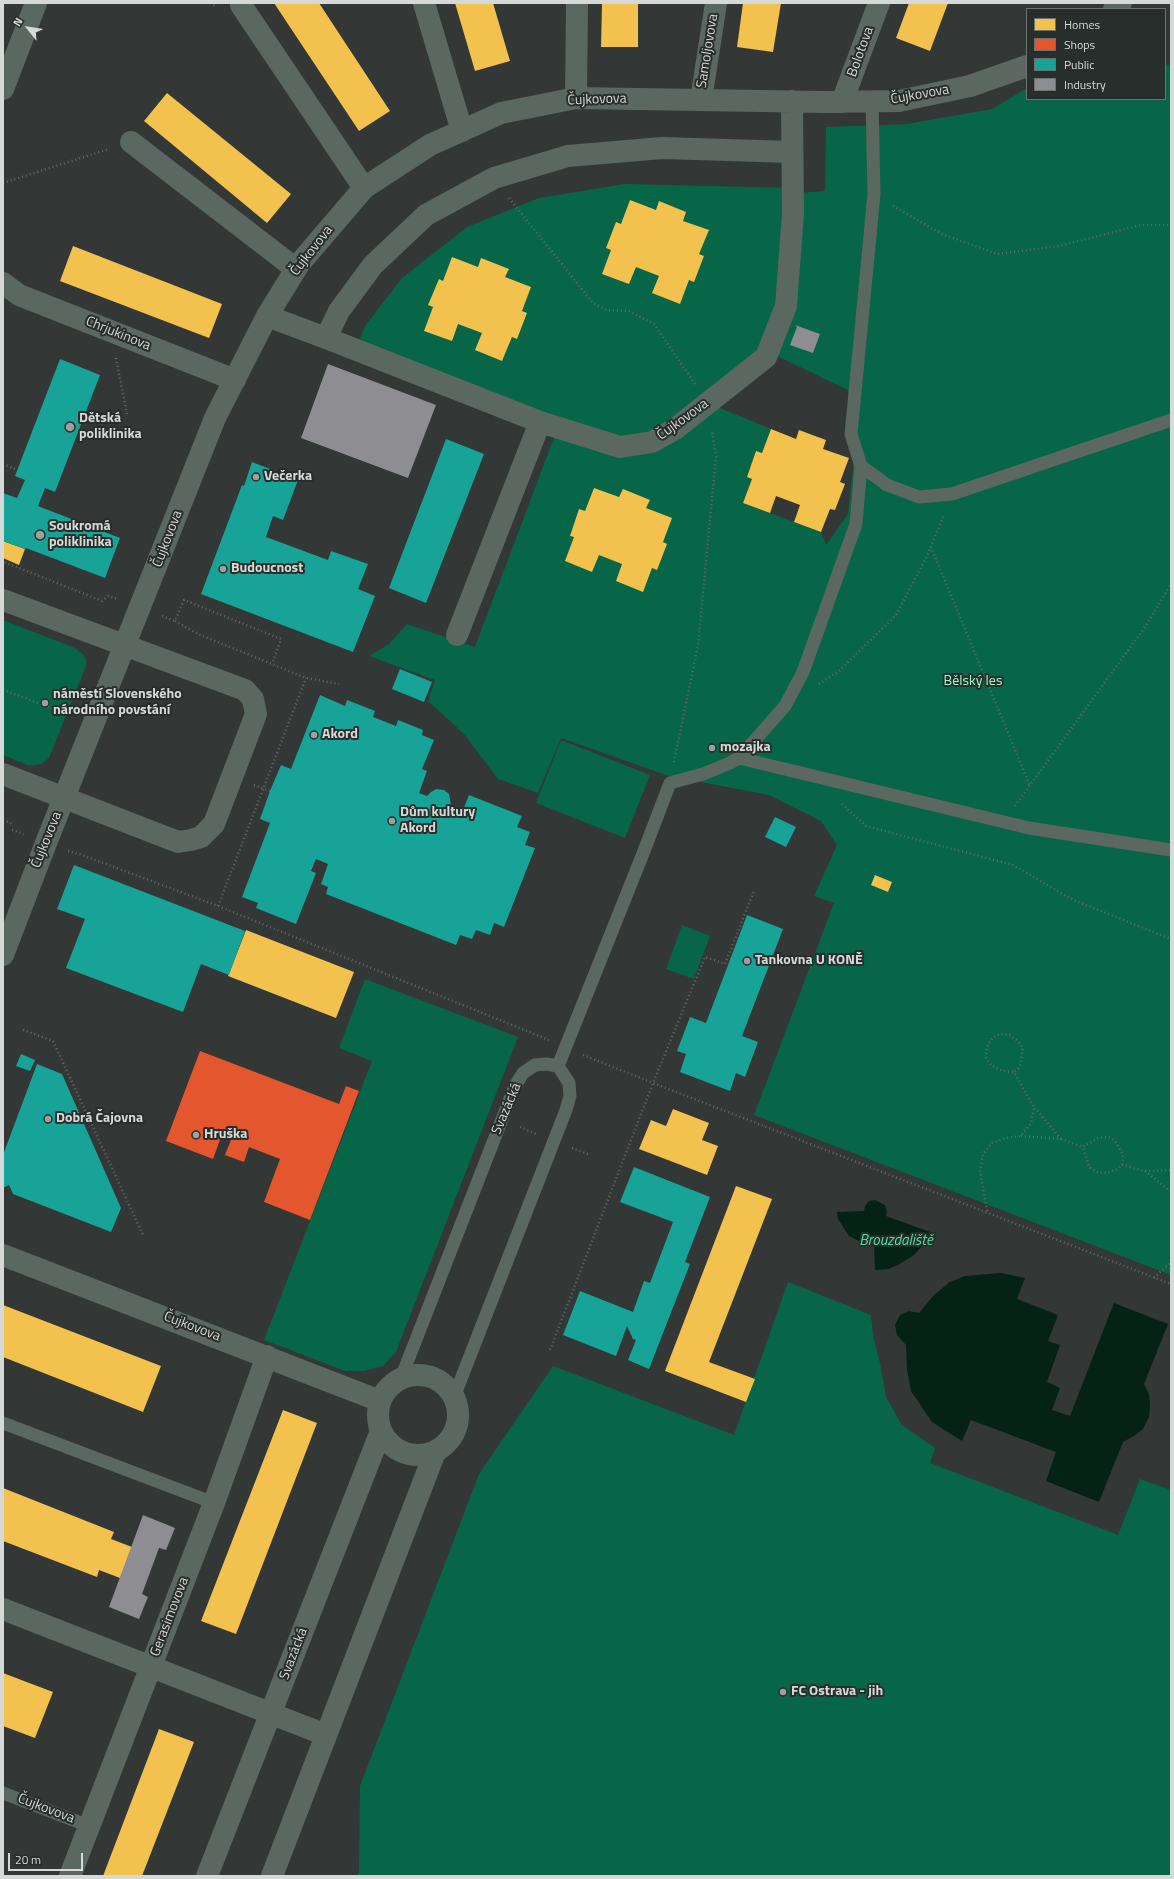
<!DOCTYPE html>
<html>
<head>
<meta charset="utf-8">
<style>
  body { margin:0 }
  #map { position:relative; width:1174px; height:1879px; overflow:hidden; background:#333735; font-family:"Titillium Web",sans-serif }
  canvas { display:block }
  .frame { position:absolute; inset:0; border:4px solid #d5d9d7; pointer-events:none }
  .legend { position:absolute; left:1026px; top:8px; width:140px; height:92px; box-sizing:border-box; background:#282e2b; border:1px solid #6d7270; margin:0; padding:5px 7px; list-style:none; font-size:12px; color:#d5d9d7 }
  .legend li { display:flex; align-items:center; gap:8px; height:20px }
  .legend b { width:20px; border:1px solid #6d7270 }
  .north { position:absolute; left:8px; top:8px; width:40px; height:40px; -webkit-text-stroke:3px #282e2b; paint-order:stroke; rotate:300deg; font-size:11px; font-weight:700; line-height:16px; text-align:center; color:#d5d9d7 }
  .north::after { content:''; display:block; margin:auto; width:14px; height:18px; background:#d5d9d7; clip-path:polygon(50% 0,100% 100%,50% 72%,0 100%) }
  .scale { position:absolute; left:8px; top:1853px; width:75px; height:18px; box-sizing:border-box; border:2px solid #d5d9d7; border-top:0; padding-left:5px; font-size:12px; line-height:14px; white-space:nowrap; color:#d5d9d7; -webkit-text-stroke:3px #282e2b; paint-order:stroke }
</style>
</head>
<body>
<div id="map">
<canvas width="1174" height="1879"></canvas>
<div class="frame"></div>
<ul class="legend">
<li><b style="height:11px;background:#f2c14e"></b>Homes</li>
<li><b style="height:11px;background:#e4572e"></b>Shops</li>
<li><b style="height:11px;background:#17a398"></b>Public</li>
<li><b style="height:11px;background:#8d8d92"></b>Industry</li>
</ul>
<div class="north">N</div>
<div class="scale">20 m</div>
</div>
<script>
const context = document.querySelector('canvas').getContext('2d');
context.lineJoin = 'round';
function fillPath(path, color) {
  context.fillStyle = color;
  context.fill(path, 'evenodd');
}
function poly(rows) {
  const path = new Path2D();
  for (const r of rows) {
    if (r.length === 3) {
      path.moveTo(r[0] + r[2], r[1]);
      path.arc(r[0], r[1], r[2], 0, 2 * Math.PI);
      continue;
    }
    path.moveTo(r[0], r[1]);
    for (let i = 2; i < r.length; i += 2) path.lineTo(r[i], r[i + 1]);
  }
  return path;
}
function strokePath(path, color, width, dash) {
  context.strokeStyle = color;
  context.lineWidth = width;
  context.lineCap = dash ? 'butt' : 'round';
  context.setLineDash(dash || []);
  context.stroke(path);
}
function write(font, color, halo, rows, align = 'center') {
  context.font = font + ' "Titillium Web",sans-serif';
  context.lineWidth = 4;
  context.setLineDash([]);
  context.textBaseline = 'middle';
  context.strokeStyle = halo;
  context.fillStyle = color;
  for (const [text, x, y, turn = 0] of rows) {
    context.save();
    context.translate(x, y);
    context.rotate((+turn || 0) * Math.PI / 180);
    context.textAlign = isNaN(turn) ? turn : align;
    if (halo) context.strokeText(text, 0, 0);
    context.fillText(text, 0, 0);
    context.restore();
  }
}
const green = poly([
  [1165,64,1171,66,1171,1275,754,1115,834,903,814,896,837,845,821,821,769,795,669,776,561,738,538,793,498,779,464,734,428,701,435,680,369,656,389,644,407,624,475,647,558,427,356,349,365,326,402,278,467,227,539,198,625,184,793,188,793,213,766,357,708,403,771,429,762,453,756,451,747,477,752,479,743,503,821,532,826,545,848,514,856,440,848,390,775,355,799,193,825,191,826,127,907,124,992,109,1027,88,1027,99,1165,99],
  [3,620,75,648,84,655,86,659,86,666,49,758,41,764,30,766,3,755],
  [561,740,650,775,625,838,536,803],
  [682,925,710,936,694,979,666,969],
  [365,979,518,1037,396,1352,383,1366,364,1371,345,1371,264,1340,372,1061,339,1048],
  [788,1282,871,1315,873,1335,880,1363,886,1397,902,1425,935,1448,930,1463,1118,1535,1140,1479,1171,1490,1171,1876,357,1876,359,1872,360,1786,479,1474,553,1366,734,1435]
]);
const water = poly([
  [875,1200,885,1205,887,1211,886,1216,930,1232,924,1244,914,1255,898,1265,888,1269,875,1270,874,1244,864,1244,849,1236,838,1219,837,1212,864,1211,865,1206,869,1201],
  [1001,1273,1025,1278,1017,1299,1058,1315,1048,1341,1060,1345,1047,1382,1060,1388,1052,1410,1070,1416,1114,1303,1168,1324,1144,1384,1149,1394,1150,1405,1149,1417,1143,1429,1134,1436,1123,1442,1099,1502,1046,1481,1056,1452,971,1420,962,1441,932,1422,911,1391,907,1369,906,1345,897,1335,895,1325,900,1315,909,1311,919,1313,934,1295,950,1282,965,1276]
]);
const homes = poly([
  [274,3,319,3,390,111,359,131],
  [455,3,493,3,510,61,475,71],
  [602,3,638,3,638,47,601,47],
  [743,3,781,3,773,52,737,47],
  [909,3,948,3,930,51,896,38],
  [167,93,291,194,267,223,144,121],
  [630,200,656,210,659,201,686,212,683,221,709,230,699,254,704,256,694,282,689,280,680,304,652,293,659,276,636,267,629,284,602,274,611,250,606,248,616,222,621,224],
  [73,246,222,304,209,338,60,281],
  [452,257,478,267,481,258,509,269,505,277,531,287,522,311,527,313,517,339,512,337,502,361,475,350,482,333,458,324,452,341,424,331,433,307,428,305,439,279,443,281],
  [771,429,796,439,799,430,826,440,823,449,849,458,840,482,845,484,835,510,830,509,821,532,794,522,800,505,776,496,770,513,743,503,752,479,747,477,756,451,762,453],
  [594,488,619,497,623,489,650,500,646,508,672,518,663,542,667,544,657,570,652,568,643,592,616,581,622,564,599,555,592,572,565,561,574,537,570,536,579,509,585,511],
  [3,541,25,549,19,565,3,558],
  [875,875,892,882,888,892,871,885],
  [246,930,354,972,336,1018,228,976],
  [673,1109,709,1123,702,1140,718,1146,707,1175,639,1149,651,1120,666,1126],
  [736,1186,772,1199,709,1362,755,1379,746,1402,665,1371],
  [3,1305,161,1366,143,1412,3,1357],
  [283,1410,317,1423,236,1634,201,1621],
  [3,1488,114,1532,111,1539,132,1547,120,1578,99,1570,97,1577,3,1541],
  [3,1673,53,1692,35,1738,3,1726],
  [159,1729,194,1742,142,1876,103,1876]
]);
const shops = poly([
  [200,1051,339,1104,346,1086,359,1091,310,1220,264,1202,280,1159,249,1147,244,1162,225,1155,231,1140,221,1137,213,1159,166,1141]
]);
const public = poly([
  [60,359,100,375,55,492,45,488,38,506,120,538,105,578,26,548,25,549,3,541,3,493,17,498,25,480,15,476],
  [446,439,484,454,426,603,389,588],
  [252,462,298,480,283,520,273,516,266,537,328,560,331,551,368,564,358,589,375,596,353,652,201,594,242,485,244,486],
  [400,669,432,682,424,702,392,689],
  [320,695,345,706,347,700,375,711,373,717,396,726,398,720,423,730,422,735,434,740,422,769,427,771,419,793,427,796,431,792,436,789,444,790,449,794,451,805,463,810,469,795,522,816,517,827,530,832,525,845,535,848,504,927,494,923,490,935,476,930,472,939,460,935,456,945,326,894,328,887,321,884,328,864,316,859,311,871,316,873,296,924,256,908,258,903,242,897,270,823,260,819,270,791,281,765,291,769],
  [775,817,796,827,786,847,765,837],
  [74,865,245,931,229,975,201,964,183,1012,66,968,85,919,57,909],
  [747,915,783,929,742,1036,758,1042,745,1077,736,1073,730,1091,680,1072,686,1054,677,1051,690,1017,706,1023],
  [21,1054,35,1060,30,1071,16,1066],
  [37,1064,62,1074,121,1208,111,1232,13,1194,9,1185,3,1188,3,1155],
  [634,1167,710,1197,685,1262,690,1264,649,1369,628,1360,636,1340,633,1339,627,1326,616,1356,563,1335,580,1291,633,1312,644,1281,650,1283,673,1222,620,1202]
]);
const industry = poly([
  [795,325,820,334,813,353,790,345,797,327],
  [328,364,436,405,408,478,301,438],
  [143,1515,175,1528,166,1550,159,1548,142,1594,148,1597,139,1619,109,1607]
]);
const path = poly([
  [210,3,217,6],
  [3,183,109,149],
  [509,198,593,303,607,310,629,311,654,324,695,384],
  [893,206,942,234,997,254,1059,246,1141,225,1171,225],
  [116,358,127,415],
  [3,464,17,470],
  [931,547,1030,786],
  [3,565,4,562,102,601,108,596,118,599],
  [162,616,175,621,184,600,281,639,272,664],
  [175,621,198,634,306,678,339,684],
  [819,684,839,671,896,615,926,558,944,515],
  [3,690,63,712],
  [674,762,698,645,716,457,712,431],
  [254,785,270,791],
  [842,804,866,826,1013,865,1073,900,1171,939],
  [1015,806,1145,627,1171,584],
  [3,820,13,824],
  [12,830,24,834],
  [68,851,82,855,218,906,549,1040],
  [218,906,306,678],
  [23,1030,53,1041,144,1237],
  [583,1055,653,1083,1171,1284],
  [520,1127,536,1134],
  [1021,1136,1061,1139,1035,1108],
  [1061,1139,1083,1147,1098,1138,1109,1137,1115,1141,1123,1155,1122,1165,1116,1170,1107,1173,1097,1172,1089,1167,1083,1147],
  [572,1148,588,1154],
  [1122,1165,1145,1171,1171,1170],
  [1145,1171,1171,1192],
  [987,1211,980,1171,983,1154,992,1143,1006,1138,1021,1136,1031,1123,1034,1107,1014,1072,1003,1071,992,1066,986,1058,987,1047,992,1038,1000,1034,1010,1035,1018,1041,1023,1048,1020,1067,1014,1072],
  [1154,1278,1171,1262],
  [550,1350,653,1083,705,957,725,964,754,891]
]);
const lane = poly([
  [861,466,887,485,919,497,952,494,1171,420],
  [739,758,1029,828,1171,850],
  [558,1066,644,851,670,783,703,774,730,763,739,758,785,706,803,672,856,524,861,466,851,434,874,194,872,101],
  [401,1378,515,1086,523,1073,535,1065,546,1064,558,1066,569,1083,570,1096,566,1110,454,1397],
  [3,1423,214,1503],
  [3,1793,89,1826]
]);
const street = poly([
  [424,3,462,131],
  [241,5,364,188],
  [1114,9,1121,3],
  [3,89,36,3],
  [576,98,577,3],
  [701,100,716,3],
  [842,102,879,3],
  [131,142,296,269],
  [3,283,19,295,235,380],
  [267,316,326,338,540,422,620,447,652,442,675,429,766,357,786,306,793,213,792,101],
  [326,338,339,311,373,265,426,215,494,178,568,156,662,148,792,152],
  [3,600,245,690,253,699,256,714,214,824,201,837,191,840,178,842,3,774],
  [457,635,540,422],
  [3,955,46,843,215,418,267,316,299,264,364,188,430,145,501,113,576,98,823,102,899,101,970,86,1027,66],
  [3,1255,380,1401],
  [418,1415,40],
  [3,1609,326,1735],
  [70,1876,214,1503,267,1356],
  [207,1876,381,1431],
  [272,1876,435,1452]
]);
const markers = [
  [70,427,5,"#9ca09e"],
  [256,477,4,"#9ca09e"],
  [40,535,5,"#9ca09e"],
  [223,569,4,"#9ca09e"],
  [45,703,4,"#9ca09e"],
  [314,735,4,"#9ca09e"],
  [712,748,4,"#9ca09e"],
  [392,821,4,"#9ca09e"],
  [747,961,4,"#9ca09e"],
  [48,1119,4,"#9ca09e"],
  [196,1135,4,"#9ca09e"],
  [783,1692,4,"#9ca09e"]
];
const streetNames = [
  ["Samoljovova",708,51,-81],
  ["Bolotova",861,52,-70],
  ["Čujkovova",920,95,-10],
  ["Čujkovova",597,100,-2],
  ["Čujkovova",312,251,-52],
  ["Chrjukinova",118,334,22],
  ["Čujkovova",683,420,-36],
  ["Čujkovova",168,539,-69],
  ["Čujkovova",47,840,-68],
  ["Svazácká",507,1109,-67],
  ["Čujkovova",192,1327,21],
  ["Gerasimovova",170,1617,-69],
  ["Svazácká",294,1654,-69],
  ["Čujkovova",46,1809,21]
];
const poiNames = [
  ["Dětská",79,419],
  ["poliklinika",79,435],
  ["Večerka",264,477],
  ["Soukromá",49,527],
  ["poliklinika",49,543],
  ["Budoucnost",231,569],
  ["náměstí Slovenského",53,695],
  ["národního povstání",53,711],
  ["Akord",322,735],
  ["mozajka",720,748],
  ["Dům kultury",400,813],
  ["Akord",400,829],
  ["Tankovna U KONĚ",755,961],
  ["Dobrá Čajovna",56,1119],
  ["Hruška",204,1135],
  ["FC Ostrava - jih",791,1692]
];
const parkNames = [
  ["Bělský les",973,682]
];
const waterNames = [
  ["Brouzdaliště",896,1241]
];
fillPath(green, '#076648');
fillPath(water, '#052216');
fillPath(homes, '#f2c14e');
fillPath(shops, '#e4572e');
fillPath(public, '#17a398');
fillPath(industry, '#8d8d92');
strokePath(path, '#636b67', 2.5, [1, 3]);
strokePath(lane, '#5b6761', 13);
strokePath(street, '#5b6761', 22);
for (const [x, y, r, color] of markers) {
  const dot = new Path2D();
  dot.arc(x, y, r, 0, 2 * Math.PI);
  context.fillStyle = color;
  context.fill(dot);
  strokePath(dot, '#282e2b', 1.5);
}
write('14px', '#d5d9d7', '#282e2b', streetNames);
write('bold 14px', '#d5d9d7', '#282e2b', poiNames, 'left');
write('14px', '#96fdce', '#282e2b', parkNames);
write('italic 15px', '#4fdda5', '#282e2b', waterNames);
</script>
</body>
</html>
